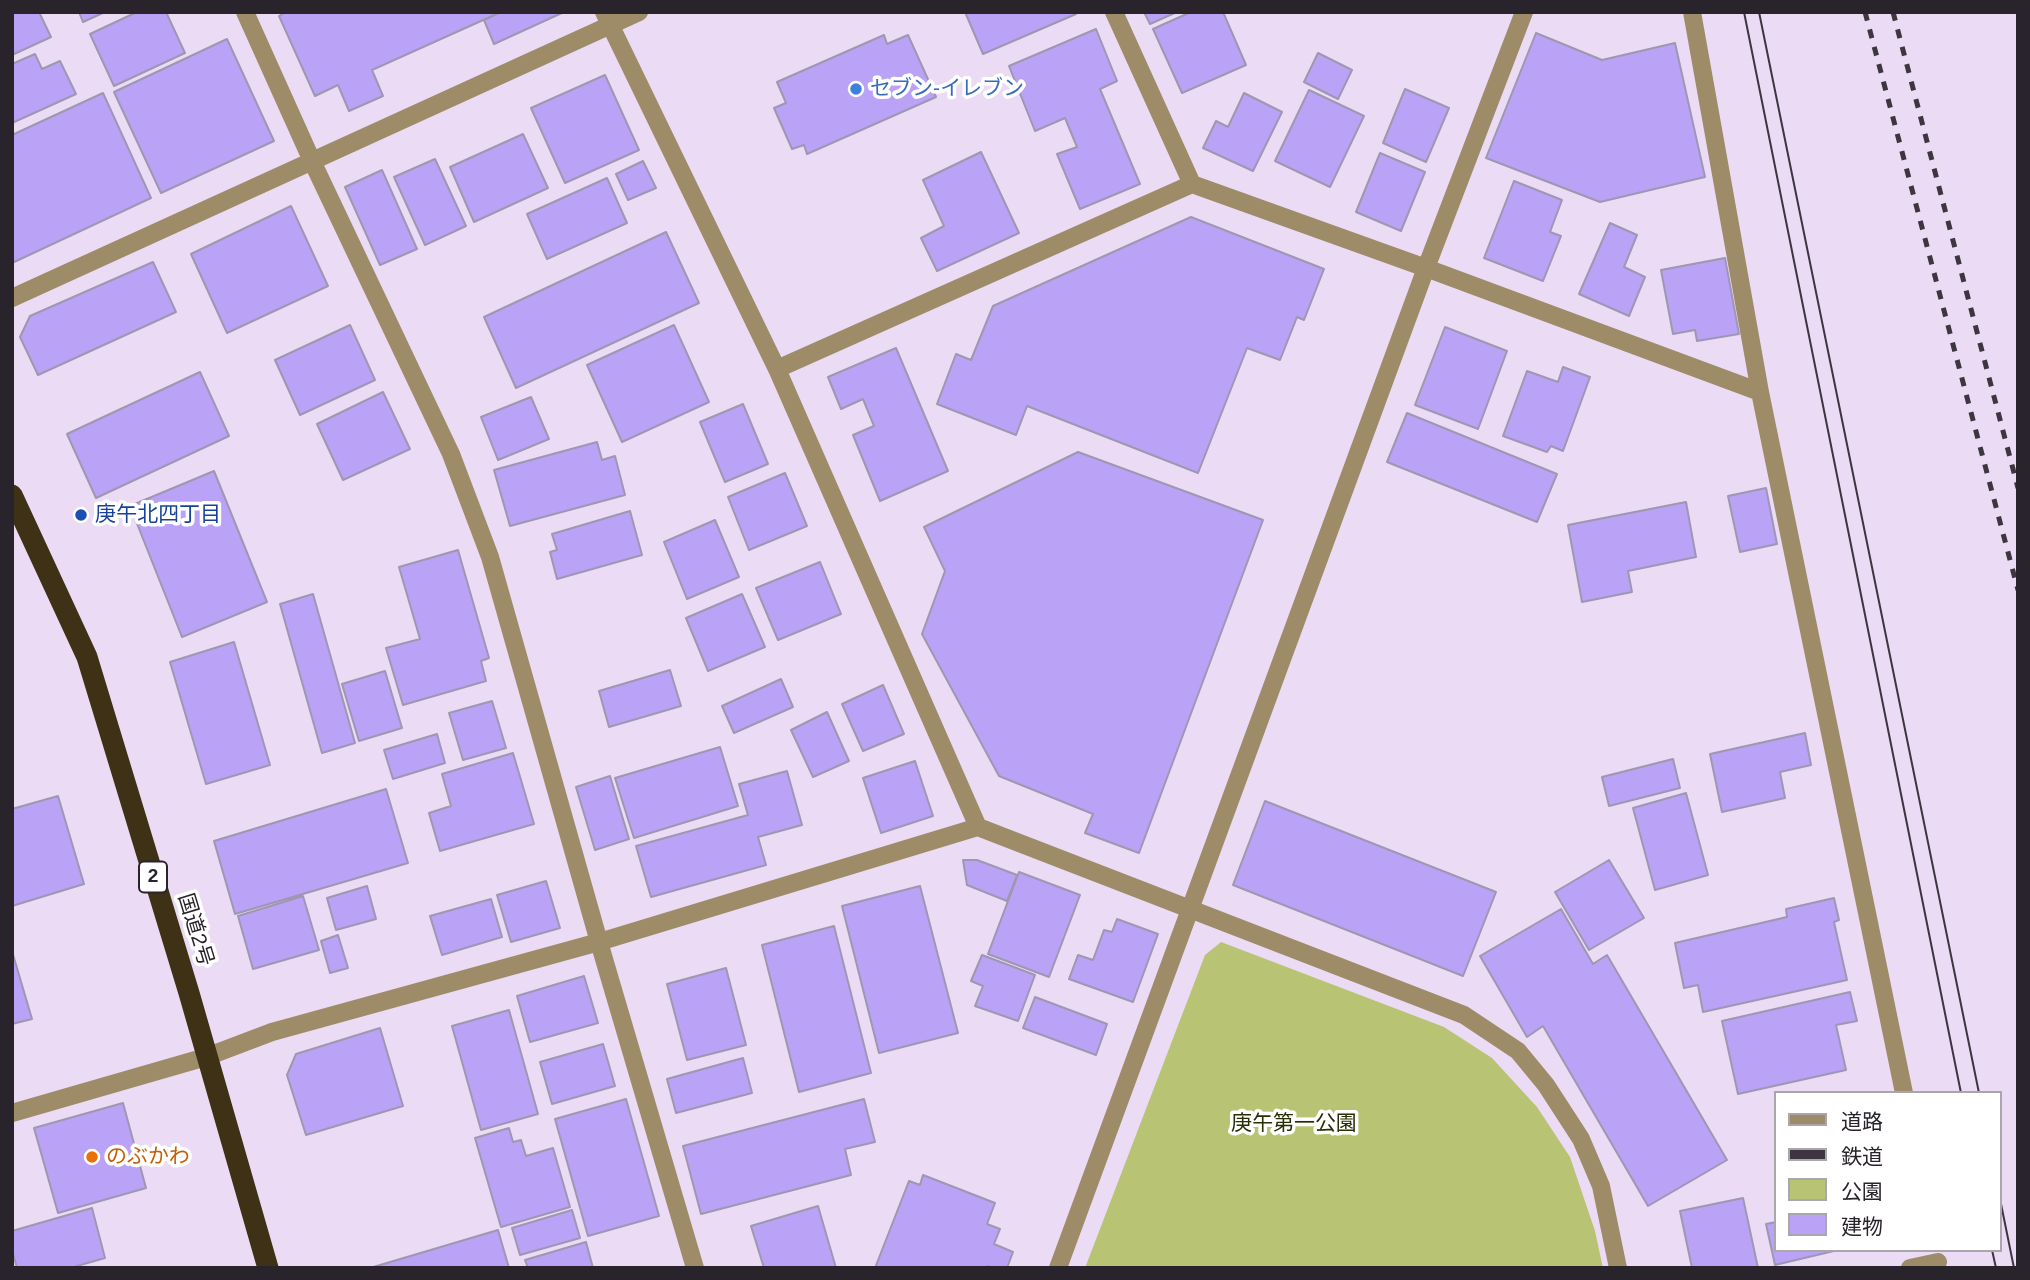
<!DOCTYPE html>
<html>
<head>
<meta charset="utf-8">
<style>
  body { margin:0 }
  #map { position:relative; width:2030px; height:1280px; overflow:hidden; background:#ebdbf5; font-family:Arial,"Noto Sans JP",sans-serif }
  canvas { display:block }
  .frame { position:absolute; inset:0; border:14px solid #29232c; pointer-events:none }
  .legend { position:absolute; left:1774px; top:1091px; width:228px; height:161px; box-sizing:border-box; background:#fff; border:2px solid #a9a7ab; margin:0; padding:9px 12px; list-style:none; font-size:21px; color:#29232c }
  .legend li { display:flex; align-items:center; gap:14px; height:35px }
  .legend b { width:35px; border:2px solid #a9a7ab }
</style>
</head>
<body>
<div id="map">
<canvas width="2030" height="1280"></canvas>
<div class="frame"></div>
<ul class="legend">
<li><b style="height:9px;background:#9e8c69"></b>道路</li>
<li><b style="height:9px;background:#3d3641"></b>鉄道</li>
<li><b style="height:19px;background:#b9c374"></b>公園</li>
<li><b style="height:19px;background:#baa2f6"></b>建物</li>
</ul>
</div>
<script>
const context = document.querySelector('canvas').getContext('2d');
context.lineJoin = 'round';
function fillPath(path, color) {
  context.fillStyle = color;
  context.fill(path, 'evenodd');
}
function poly(rows) {
  const path = new Path2D();
  for (const r of rows) {
    path.moveTo(r[0], r[1]);
    for (let i = 2; i < r.length; i += 2) path.lineTo(r[i], r[i + 1]);
  }
  return path;
}
function strokePath(path, color, width, dash) {
  context.strokeStyle = color;
  context.lineWidth = width;
  context.lineCap = dash ? 'butt' : 'round';
  context.setLineDash(dash || []);
  context.stroke(path);
}
function write(font, color, halo, rows, align = 'center') {
  context.font = font + ' Arial,"Noto Sans JP",sans-serif';
  context.lineWidth = 7;
  context.setLineDash([]);
  context.textBaseline = 'middle';
  context.strokeStyle = halo;
  context.fillStyle = color;
  for (const [text, x, y, turn = 0] of rows) {
    context.save();
    context.translate(x, y);
    context.rotate((+turn || 0) * Math.PI / 180);
    context.textAlign = isNaN(turn) ? turn : align;
    if (halo) context.strokeText(text, 0, 0);
    context.fillText(text, 0, 0);
    context.restore();
  }
}
const green = poly([
  [1221,942,1444,1027,1492,1058,1537,1107,1570,1157,1595,1231,1603,1268,1085,1268,1205,955]
]);
const building = poly([
  [12,12,39,12,51,37,12,55,12,12],
  [79,12,105,12,83,22,79,12],
  [137,12,166,12,185,53,114,86,90,34,137,12],
  [286,12,501,12,372,70,383,96,349,111,338,85,315,96,279,16,286,12],
  [501,12,564,12,494,44,484,20,501,12],
  [965,12,1076,12,1076,14,983,54,965,12],
  [1144,12,1177,12,1150,24,1144,12],
  [1191,12,1223,12,1246,65,1182,93,1153,29,1191,12],
  [1096,29,1117,81,1100,89,1140,184,1080,209,1057,154,1077,147,1065,118,1035,131,1009,66,1096,29],
  [1536,33,1602,60,1675,43,1705,177,1600,202,1486,158,1536,33],
  [884,35,887,44,908,35,936,97,807,154,804,145,792,149,774,108,786,103,777,82,884,35],
  [227,39,274,141,161,193,114,92,227,39],
  [1318,53,1352,70,1338,99,1304,82,1318,53],
  [35,54,42,69,60,61,76,94,12,123,12,64,35,54],
  [605,75,639,150,565,183,531,108,605,75],
  [1405,89,1449,108,1426,162,1383,143,1405,89],
  [1309,90,1364,116,1330,187,1275,161,1309,90],
  [103,93,151,198,12,263,12,135,103,93],
  [1244,93,1282,112,1253,171,1203,148,1216,121,1228,127,1244,93],
  [523,134,548,188,474,222,450,167,523,134],
  [981,152,1019,233,937,271,921,238,944,226,923,180,981,152],
  [1380,153,1425,172,1401,231,1356,212,1380,153],
  [435,159,466,226,425,245,394,177,435,159],
  [643,161,656,188,628,200,616,174,643,161],
  [382,170,417,249,380,265,345,187,382,170],
  [607,178,627,223,547,259,527,214,607,178],
  [1514,181,1562,200,1550,232,1561,236,1543,281,1484,258,1514,181],
  [291,206,328,286,227,333,191,254,291,206],
  [1191,217,1324,269,1304,320,1297,317,1280,360,1247,348,1198,473,1027,406,1016,435,937,404,956,354,971,360,993,306,1191,217],
  [1610,223,1637,235,1624,267,1645,277,1629,316,1579,294,1610,223],
  [666,232,699,303,516,388,484,317,666,232],
  [1725,258,1739,334,1697,341,1695,330,1673,334,1661,270,1725,258],
  [153,262,176,312,38,375,20,337,30,316,153,262],
  [350,325,375,380,300,415,275,360,350,325],
  [674,325,709,402,622,442,587,365,674,325],
  [1445,327,1507,351,1478,429,1415,405,1445,327],
  [896,348,948,471,880,501,853,435,874,426,863,399,841,409,828,377,896,348],
  [1563,367,1590,377,1563,451,1551,446,1547,452,1503,436,1527,371,1558,382,1563,367],
  [200,372,229,436,96,498,67,434,200,372],
  [383,392,410,449,343,480,317,424,383,392],
  [531,397,549,439,498,460,481,417,531,397],
  [743,404,768,464,725,482,700,422,743,404],
  [1407,413,1557,474,1537,522,1387,462,1407,413],
  [597,442,602,460,615,456,625,495,510,526,494,470,597,442],
  [1078,452,1263,520,1139,853,1085,833,1093,814,999,776,922,634,945,571,924,527,1078,452],
  [214,471,267,602,182,637,130,506,214,471],
  [785,473,807,526,749,550,728,497,785,473],
  [1766,488,1777,544,1740,552,1728,496,1766,488],
  [1686,502,1696,557,1628,571,1632,592,1582,602,1568,525,1686,502],
  [630,511,642,555,557,579,550,552,557,550,552,534,630,511],
  [715,520,739,577,687,599,664,542,715,520],
  [458,550,489,658,481,661,486,681,403,705,386,648,420,639,399,567,458,550],
  [820,562,841,614,778,640,756,588,820,562],
  [313,594,355,743,322,753,280,604,313,594],
  [742,594,765,647,708,671,686,618,742,594],
  [234,642,270,765,206,784,170,662,234,642],
  [670,670,681,706,609,727,599,691,670,670],
  [385,671,402,728,359,741,342,684,385,671],
  [781,679,793,707,734,733,722,706,781,679],
  [883,685,904,734,863,751,842,704,883,685],
  [492,701,506,748,463,760,449,713,492,701],
  [827,712,849,761,813,777,791,730,827,712],
  [1805,733,1811,765,1780,772,1785,798,1722,812,1710,754,1805,733],
  [437,734,445,763,393,779,384,750,437,734],
  [720,747,738,806,634,838,615,778,720,747],
  [513,753,534,824,440,851,429,813,451,806,442,774,513,753],
  [1673,759,1680,788,1609,806,1602,777,1673,759],
  [915,761,933,816,881,833,863,778,915,761],
  [787,771,802,825,758,837,766,865,651,897,636,846,748,815,739,784,787,771],
  [610,776,629,839,595,850,576,787,610,776],
  [386,789,408,863,235,914,214,841,386,789],
  [1686,793,1708,875,1655,890,1633,808,1686,793],
  [58,796,84,884,12,906,12,809,58,796],
  [1265,801,1496,892,1463,976,1233,885,1265,801],
  [963,860,977,860,1017,875,1007,901,967,885,963,860],
  [1609,860,1644,918,1589,950,1555,892,1609,860],
  [1019,872,1080,895,1049,977,988,954,1019,872],
  [546,881,560,928,511,942,497,895,546,881],
  [367,886,376,919,336,930,327,898,367,886],
  [920,886,958,1033,879,1053,842,906,920,886],
  [303,896,319,950,253,969,238,916,303,896],
  [1834,898,1839,920,1834,922,1847,980,1703,1012,1698,985,1684,988,1675,943,1787,917,1786,909,1834,898],
  [491,899,502,937,442,955,430,916,491,899],
  [1561,909,1593,964,1607,955,1727,1160,1648,1206,1543,1026,1527,1037,1480,956,1561,909],
  [1117,919,1158,934,1133,1002,1069,979,1078,955,1093,960,1104,930,1112,932,1117,919],
  [834,926,871,1073,799,1092,762,945,834,926],
  [338,935,348,968,330,973,321,941,338,935],
  [12,951,32,1019,12,1024,12,951],
  [982,955,1035,975,1018,1021,975,1006,983,986,971,981,982,955],
  [726,968,746,1045,687,1060,667,984,726,968],
  [584,976,598,1023,530,1042,517,996,584,976],
  [1850,992,1857,1021,1836,1025,1846,1070,1738,1094,1722,1021,1850,992],
  [1035,997,1107,1024,1096,1055,1023,1028,1035,997],
  [509,1010,538,1114,481,1130,452,1026,509,1010],
  [380,1028,403,1106,306,1135,287,1075,296,1054,380,1028],
  [603,1044,615,1086,552,1104,540,1062,603,1044],
  [743,1058,752,1093,676,1113,667,1079,743,1058],
  [626,1099,659,1216,588,1236,555,1119,626,1099],
  [864,1099,875,1142,845,1149,851,1175,701,1214,683,1146,864,1099],
  [123,1103,146,1188,58,1213,34,1128,123,1103],
  [509,1128,513,1142,521,1140,526,1156,553,1148,570,1207,501,1227,475,1138,509,1128],
  [923,1175,995,1203,987,1224,1000,1229,994,1244,1013,1252,1007,1268,993,1268,987,1266,986,1268,875,1268,909,1181,920,1185,923,1175],
  [1743,1198,1758,1268,1692,1268,1680,1211,1743,1198],
  [818,1206,836,1268,764,1268,751,1226,818,1206],
  [92,1208,105,1258,70,1268,17,1268,12,1250,12,1231,92,1208],
  [572,1210,580,1238,520,1255,512,1228,572,1210],
  [1776,1222,1776,1250,1838,1250,1775,1265,1766,1224,1776,1222],
  [498,1230,509,1268,370,1268,498,1230],
  [586,1242,593,1268,528,1268,525,1260,586,1242]
]);
const minor = poly([
  [245,12,312,161,451,454,490,557,599,942,695,1268],
  [604,12,777,369,978,827],
  [1114,12,1192,184,1426,268,1760,392],
  [1692,12,1760,392,1904,1093],
  [12,298,639,12],
  [777,369,1192,184],
  [12,1113,206,1057,272,1032,599,942,978,827,1464,1015,1518,1051,1546,1085,1581,1139,1601,1186,1618,1268],
  [1058,1268,1426,268,1524,12],
  [1910,1268,1938,1262]
]);
const highway = poly([
  [12,495,87,657,189,993,268,1268]
]);
const tram = poly([
  [1744,12,1961,1093],
  [1759,12,1979,1093],
  [2000,1199,2014,1268],
  [1992,1250,1996,1268]
]);
const rail = poly([
  [1865,12,2018,590],
  [1893,12,2018,488]
]);
const markers = [
  [856,89,7,"#3f7fe0"],
  [81,515,7,"#1a4fb4"],
  [92,1157,7,"#e8710a"]
];
const shields = [
  [153,877,28]
];
const shieldNames = [
  ["2",153,877]
];
const shopNames = [
  ["セブン-イレブン",870,89]
];
const transitNames = [
  ["庚午北四丁目",95,515]
];
const streetNames = [
  ["国道2号",195,930,73]
];
const parkNames = [
  ["庚午第一公園",1294,1124]
];
const foodNames = [
  ["のぶかわ",106,1157]
];
fillPath(green, '#b9c374');
fillPath(building, '#baa2f6');
strokePath(building, '#9e97b2', 2);
strokePath(minor, '#9e8c69', 18);
strokePath(highway, '#3f3115', 21);
strokePath(tram, '#3d3641', 2);
strokePath(rail, '#3d3641', 5, [9, 9]);
for (const [x, y, r, color] of markers) {
  const dot = new Path2D();
  dot.arc(x, y, r, 0, 2 * Math.PI);
  context.fillStyle = color;
  context.fill(dot);
  strokePath(dot, '#fff', 2.5);
}
for (const [x, y, w] of shields) {
  const box = new Path2D();
  box.roundRect(x - w / 2, y - 15.5, w, 31, 5);
  context.fillStyle = '#fff';
  context.fill(box);
  strokePath(box, '#29232c', 2);
}
write('bold 19px', '#29232c', null, shieldNames);
write('21px', '#366cbe', '#fff', shopNames, 'left');
write('21px', '#164399', '#fff', transitNames, 'left');
write('21px', '#29232c', '#fff', streetNames);
write('21px', '#2a2e04', '#fff', parkNames);
write('21px', '#c56008', '#fff', foodNames, 'left');
</script>
</body>
</html>
